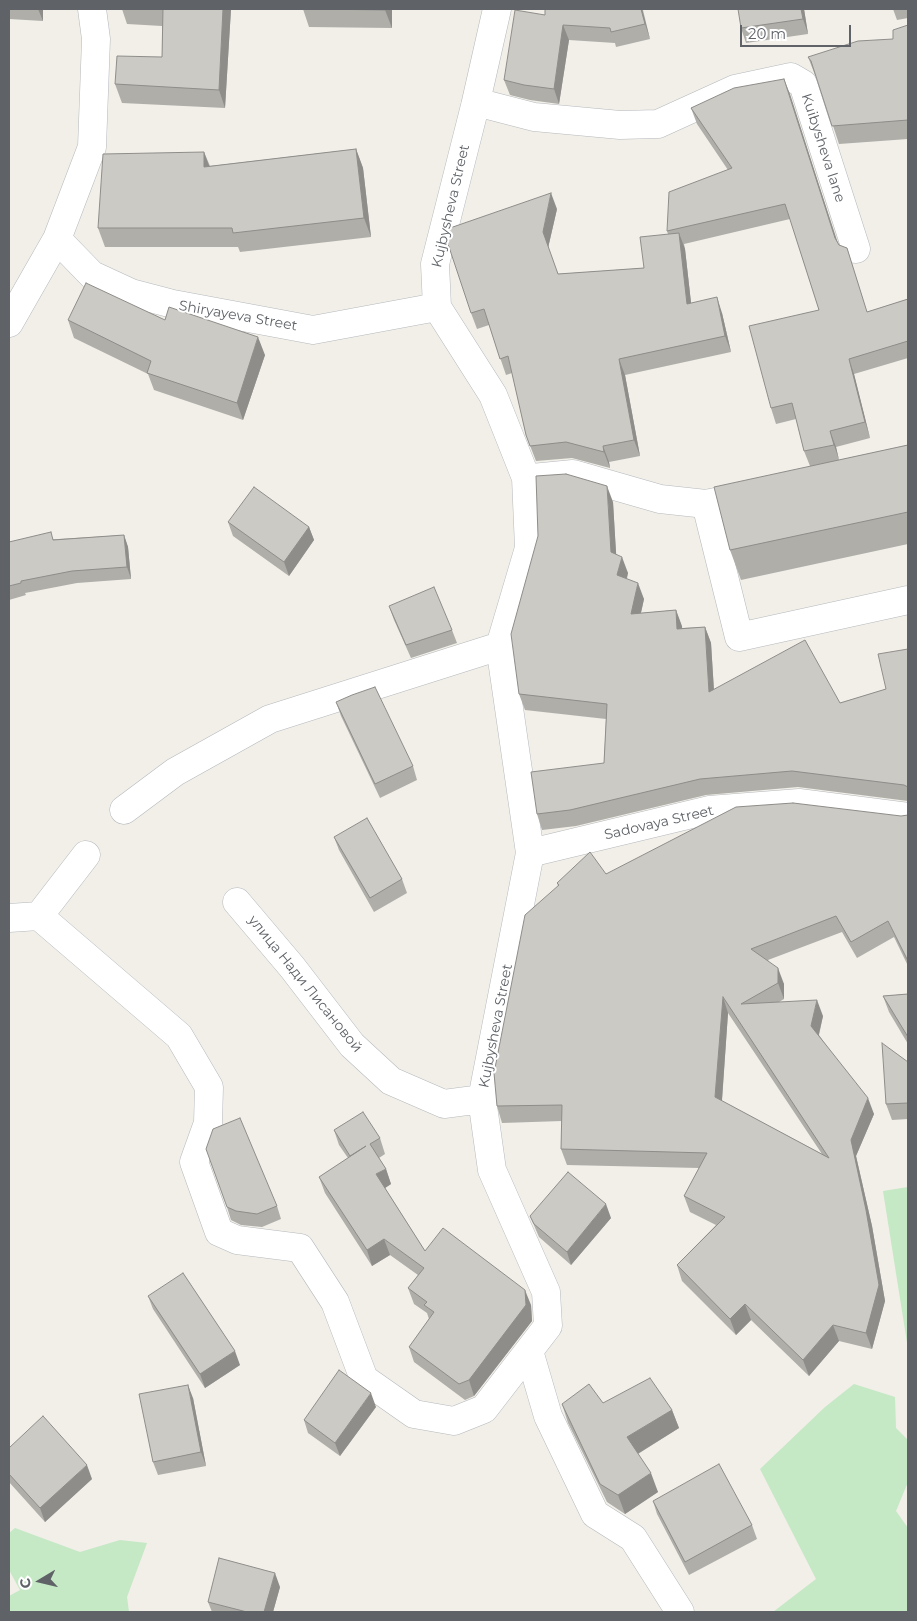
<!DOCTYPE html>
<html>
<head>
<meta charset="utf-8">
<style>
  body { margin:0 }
  #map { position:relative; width:917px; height:1621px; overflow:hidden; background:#f1efe8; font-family:Montserrat,sans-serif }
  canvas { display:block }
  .frame { position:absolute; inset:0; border:10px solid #5f6368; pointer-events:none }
  .north { position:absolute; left:15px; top:1556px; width:50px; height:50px; -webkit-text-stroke:4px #fff; paint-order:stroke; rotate:261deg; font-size:14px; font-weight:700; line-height:20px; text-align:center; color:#5f6368 }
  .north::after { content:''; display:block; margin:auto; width:18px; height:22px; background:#5f6368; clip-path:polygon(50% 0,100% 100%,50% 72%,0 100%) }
  .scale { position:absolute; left:740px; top:25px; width:111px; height:22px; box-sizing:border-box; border:2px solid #5f6368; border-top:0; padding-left:6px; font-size:15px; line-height:18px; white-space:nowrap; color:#5f6368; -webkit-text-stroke:4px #fff; paint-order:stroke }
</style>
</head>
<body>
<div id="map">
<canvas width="917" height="1621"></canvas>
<div class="frame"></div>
<div class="north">С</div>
<div class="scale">20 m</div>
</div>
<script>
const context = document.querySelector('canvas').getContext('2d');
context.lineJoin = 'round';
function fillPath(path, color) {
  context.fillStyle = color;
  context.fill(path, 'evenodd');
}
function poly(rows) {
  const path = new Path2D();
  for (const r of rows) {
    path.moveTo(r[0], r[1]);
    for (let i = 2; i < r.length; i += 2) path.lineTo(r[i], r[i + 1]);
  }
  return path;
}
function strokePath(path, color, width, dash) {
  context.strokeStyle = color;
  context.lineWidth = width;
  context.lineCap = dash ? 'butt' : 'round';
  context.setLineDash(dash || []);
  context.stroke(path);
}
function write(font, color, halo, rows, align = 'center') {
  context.font = font + ' Montserrat,sans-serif';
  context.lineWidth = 4;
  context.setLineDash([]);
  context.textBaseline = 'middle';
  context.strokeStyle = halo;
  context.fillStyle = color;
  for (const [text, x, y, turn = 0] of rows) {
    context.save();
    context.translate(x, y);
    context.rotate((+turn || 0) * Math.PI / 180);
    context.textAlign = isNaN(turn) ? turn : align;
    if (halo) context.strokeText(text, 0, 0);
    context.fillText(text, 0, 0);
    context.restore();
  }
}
const green = poly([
  [908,1187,908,1349,883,1191],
  [854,1384,895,1397,896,1428,908,1440,908,1482,896,1511,908,1528,908,1612,773,1612,816,1579,760,1469,825,1407],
  [15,1528,80,1552,120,1540,147,1543,127,1597,129,1612,9,1612,9,1596,20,1590,9,1570,9,1533]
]);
const minor = poly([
  [476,102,534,117,620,125,658,124,735,89,791,77,803,84,856,249],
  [57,239,92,275,131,293,173,304,313,330,437,307],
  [9,323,57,239,92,147,96,39,92,9],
  [532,478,573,474,660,499,706,504,754,494],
  [706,504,739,637,908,600],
  [124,810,175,772,270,719,500,646],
  [530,853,709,810,799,803,908,817],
  [237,902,292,967,352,1045,391,1081,444,1104,482,1099],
  [39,916,179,1036,209,1087,208,1123,194,1162,219,1232,237,1240,300,1248,335,1302,364,1379,414,1414,454,1421,484,1409,548,1326,546,1292,492,1170,482,1099,530,853,500,646,529,548,526,478,493,395,437,307,435,264,475,106,497,9],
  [9,918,39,916,86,855],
  [529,1351,548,1416,595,1514,633,1538,680,1612]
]);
const wall = poly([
  [9,9,43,9,43,21,9,19],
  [122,9,231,9,225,108,122,103,115,84,162,57,162,26,127,24],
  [303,9,392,9,392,28,309,27],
  [545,9,649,9,643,10,650,39,616,47,615,43,569,40,559,104,530,100,510,95,504,80,545,15],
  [804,9,808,34,746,43,741,28],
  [893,9,908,9,908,18,897,20],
  [908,25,908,139,839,144,817,77,815,75,808,57,893,39],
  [784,79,837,240,839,245,847,248,867,312,908,299,908,358,854,374,870,438,836,447,839,460,908,445,908,544,741,580,730,550,810,466,804,451,796,419,776,424,771,408,819,310,790,219,684,244,685,249,691,303,722,313,731,352,625,375,640,456,609,462,610,468,572,458,536,461,526,435,512,373,506,375,489,325,477,329,471,313,557,209,548,248,558,274,644,268,668,234,667,231,728,170,697,124,691,108],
  [356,149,363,168,371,237,240,252,238,247,105,247,98,228,204,152,210,166],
  [68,320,165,320,265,355,243,420,154,390,148,374,74,338],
  [613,502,616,555,628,573,627,579,644,599,641,613,676,610,682,628,705,627,711,643,714,690,840,703,886,689,908,649,908,801,798,787,706,795,576,826,542,830,537,814,604,763,606,719,525,710,519,694],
  [228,522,309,527,314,540,289,576,233,536],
  [124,535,128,547,131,579,77,583,25,593,26,595,9,600,9,542],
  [389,606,452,630,457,643,411,658,394,620],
  [336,702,413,766,417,780,380,798,341,716],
  [908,815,908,966,894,937,857,958,842,932,768,960,784,984,784,999,779,1002,823,1016,819,1035,874,1114,856,1156,872,1226,885,1301,872,1349,839,1341,809,1376,751,1320,736,1335,682,1281,677,1265,716,1225,690,1212,684,1196,699,1168,567,1165,561,1149,562,1121,502,1123,497,1106,558,886,557,883],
  [728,1013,822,1154,722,1101],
  [334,837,402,879,407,893,374,912,339,850],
  [908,994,908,1044,889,1012,883,996],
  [908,1062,908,1119,892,1120,886,1104],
  [334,1130,380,1138,385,1154,379,1158,386,1169,391,1184,385,1188,425,1251,531,1305,532,1321,474,1396,465,1400,414,1362,409,1347,429,1319,427,1313,414,1304,408,1288,418,1275,390,1255,372,1266,325,1193,319,1177,348,1158,339,1145],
  [277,1206,281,1219,262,1227,241,1225,231,1220,227,1207],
  [530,1216,611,1218,571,1265,539,1237],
  [148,1296,240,1365,205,1388,153,1309],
  [193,1398,206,1466,158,1475,153,1462],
  [603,1403,672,1410,679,1428,638,1454,658,1492,625,1514,607,1502,568,1423,562,1404],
  [376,1407,340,1456,308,1433,304,1420],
  [9,1448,92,1479,45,1522,9,1482],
  [653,1501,752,1525,757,1539,689,1575,657,1514],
  [280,1587,273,1612,212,1612,208,1602]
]);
const shadedWall = poly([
  [38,9,43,9,43,21],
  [223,9,231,9,225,108,219,90],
  [385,9,392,9,392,28,385,10],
  [641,9,642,9,650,39,645,24],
  [801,9,804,9,808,34,803,19],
  [563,25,569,40,559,104,554,89],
  [784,79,790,94,841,254,835,238],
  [356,149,363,168,371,237,364,218],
  [204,152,211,171,204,167],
  [551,193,557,209,548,248,543,232],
  [679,233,685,249,693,320,687,304],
  [717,297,722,313,731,352,725,336],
  [258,337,265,355,243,420,237,403],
  [619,359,625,375,640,456,634,440],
  [849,359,854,374,870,438,865,422],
  [830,431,836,447,839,460,834,445],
  [603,446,609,462,610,468,604,452],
  [607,486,613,502,617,568,611,552],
  [309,527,314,540,289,576,284,562],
  [124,535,128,547,131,579,127,567],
  [622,557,628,573,623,591,617,575],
  [638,583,644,599,637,630,631,614],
  [676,610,682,626,683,645,677,629],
  [705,627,711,643,715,708,709,692],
  [778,968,784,984,784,999,778,983],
  [723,997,728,1013,721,1113,715,1097],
  [817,1000,823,1016,817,1042,811,1026],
  [868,1098,874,1114,856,1156,872,1226,885,1301,872,1349,866,1333,851,1140],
  [386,1169,391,1184,382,1190,376,1174],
  [606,1204,611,1218,571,1265,567,1252],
  [384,1239,390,1255,372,1266,367,1250],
  [525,1290,531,1305,532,1321,474,1396,469,1380],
  [745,1304,751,1320,736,1335,730,1319],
  [833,1325,839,1341,809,1376,803,1360],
  [235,1351,240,1365,205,1388,200,1374],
  [188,1385,193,1398,206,1466,201,1452],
  [371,1393,376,1407,340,1456,335,1443],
  [672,1410,679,1428,634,1456,627,1437],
  [87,1465,92,1479,45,1522,40,1508],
  [651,1473,658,1492,625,1514,618,1495],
  [275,1573,280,1587,273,1612,264,1612]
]);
const building = poly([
  [163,9,223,9,219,90,115,84,117,56,162,57,163,9],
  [318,9,385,9,385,10,318,9],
  [545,9,641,9,645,24,611,32,610,28,563,25,554,89,524,85,504,80,515,10,545,15,545,9],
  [738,9,801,9,803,19,741,28,738,9],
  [908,25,908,120,832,126,811,61,808,57,858,41,893,39,893,30,908,25],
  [784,79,835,238,839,245,847,248,867,312,908,299,908,341,849,359,865,422,830,431,834,445,804,451,792,403,771,408,749,326,819,310,785,204,667,231,669,192,732,168,691,108,734,88,784,79],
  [356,149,364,218,233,233,232,228,98,228,103,154,204,152,204,167,356,149],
  [551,193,543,232,558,274,644,268,640,237,679,233,687,304,717,297,725,336,619,359,634,440,603,446,604,452,566,442,530,446,526,435,508,356,500,359,484,309,471,313,447,241,450,228,551,193],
  [86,283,165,320,169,307,258,337,237,403,147,373,151,361,68,320,86,283],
  [908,445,908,512,730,550,714,487,908,445],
  [566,474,607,486,611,552,622,557,617,575,638,583,631,614,676,610,677,629,705,627,709,692,805,640,840,703,886,689,878,654,908,649,908,787,904,785,792,771,700,779,570,810,537,814,531,772,604,763,607,704,519,694,511,634,538,536,536,476,566,474],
  [254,487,309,527,284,562,228,522,254,487],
  [51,532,53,540,124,535,127,567,72,571,21,581,21,583,9,586,9,542,51,532],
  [434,587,452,630,406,645,389,606,434,587],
  [375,687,413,766,375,784,336,702,352,695,375,687],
  [793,803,901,816,908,815,908,961,888,921,851,942,836,916,751,949,778,968,778,983,741,1004,817,1000,811,1026,868,1098,851,1140,866,1210,879,1285,866,1333,833,1325,803,1360,745,1304,730,1319,677,1265,725,1217,684,1196,707,1153,561,1149,562,1105,497,1106,494,1073,525,915,559,885,557,883,590,852,606,874,736,807,793,803],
  [723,997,829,1158,715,1097,723,997],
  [367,818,402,879,370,898,334,837,367,818],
  [908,994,908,1037,883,996,908,994],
  [882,1043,908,1062,908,1103,886,1104,882,1043],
  [363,1112,380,1138,370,1144,386,1169,376,1174,425,1251,443,1228,525,1290,526,1305,469,1380,459,1384,409,1347,434,1312,424,1305,427,1302,408,1288,424,1268,384,1239,367,1250,319,1177,366,1146,350,1156,334,1130,363,1112],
  [240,1118,277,1206,257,1214,236,1211,227,1207,206,1149,213,1129,240,1118],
  [568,1172,606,1204,567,1252,534,1224,530,1216,568,1172],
  [183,1273,235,1351,200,1374,148,1296,183,1273],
  [339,1370,371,1393,335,1443,304,1420,339,1370],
  [650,1378,672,1410,627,1437,651,1473,618,1495,600,1484,562,1404,589,1384,603,1403,650,1378],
  [188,1385,201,1452,153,1462,139,1394,188,1385],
  [43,1416,87,1465,40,1508,9,1474,9,1448,43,1416],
  [719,1464,752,1525,685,1562,653,1501,719,1464],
  [219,1558,275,1573,264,1612,247,1612,208,1602,219,1558]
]);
const streetNames = [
  ["Kuibysheva lane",823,148,72],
  ["Kujbysheva Street",451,206,-77],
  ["Shiryayeva Street",238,316,10],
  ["Sadovaya Street",659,823,-13],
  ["улица Нади Лисановой",305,984,51],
  ["Kujbysheva Street",496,1026,-79]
];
fillPath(green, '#c5e8c5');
strokePath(minor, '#b5b8bc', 29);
strokePath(minor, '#fff', 28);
fillPath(wall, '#afaea9');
fillPath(shadedWall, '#8f8d8a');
fillPath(building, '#cccac5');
strokePath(building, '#8f8d8a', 1);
write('14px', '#5f6368', '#fff', streetNames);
</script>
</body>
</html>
